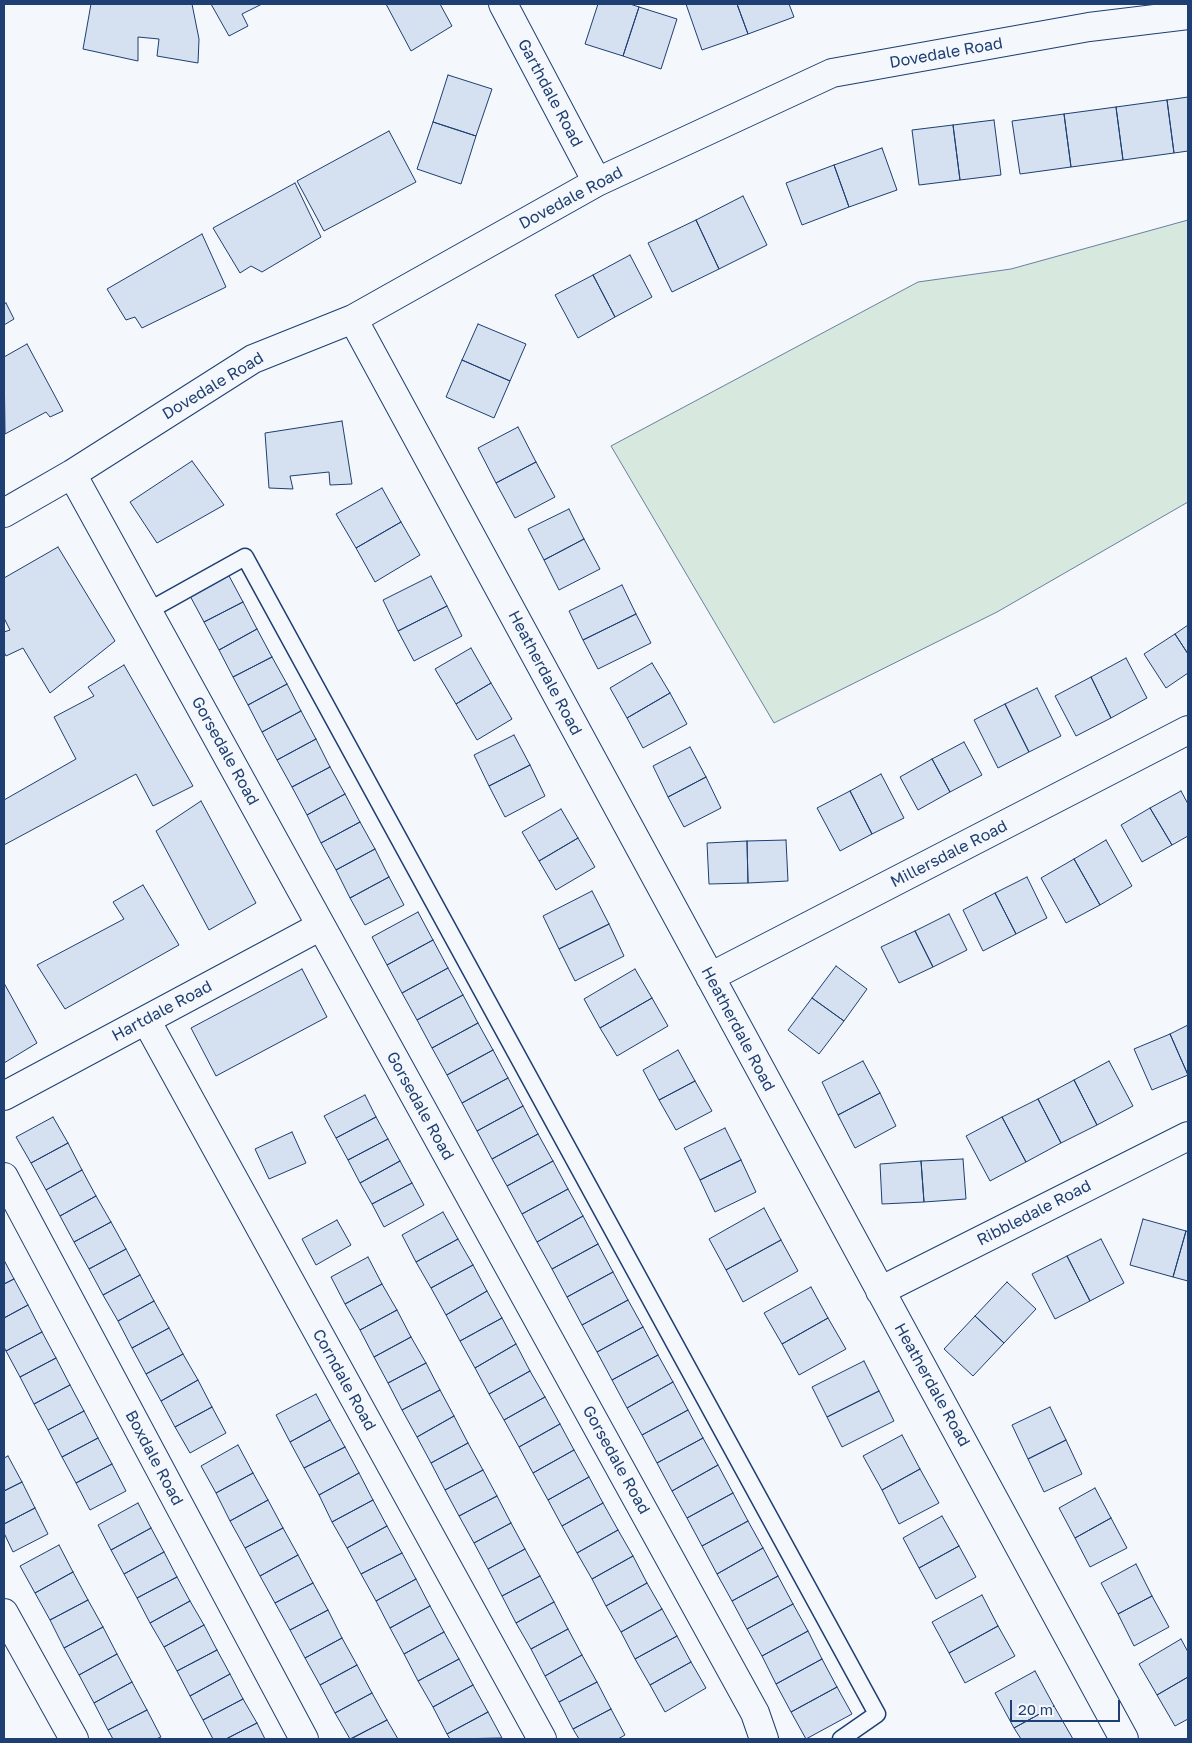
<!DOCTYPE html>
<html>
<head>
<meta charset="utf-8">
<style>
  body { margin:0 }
  #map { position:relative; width:1192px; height:1743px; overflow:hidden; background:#f4f7fb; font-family:"Golos Text",sans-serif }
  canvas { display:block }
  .frame { position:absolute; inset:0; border:5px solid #1d3f73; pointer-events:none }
  .scale { position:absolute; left:1010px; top:1700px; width:110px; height:22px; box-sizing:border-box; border:2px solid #1d3f73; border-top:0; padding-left:6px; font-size:15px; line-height:18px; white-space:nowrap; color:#1d3f73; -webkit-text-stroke:4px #f4f7fb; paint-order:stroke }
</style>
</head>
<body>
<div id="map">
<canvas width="1192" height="1743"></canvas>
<div class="frame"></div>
<div class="scale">20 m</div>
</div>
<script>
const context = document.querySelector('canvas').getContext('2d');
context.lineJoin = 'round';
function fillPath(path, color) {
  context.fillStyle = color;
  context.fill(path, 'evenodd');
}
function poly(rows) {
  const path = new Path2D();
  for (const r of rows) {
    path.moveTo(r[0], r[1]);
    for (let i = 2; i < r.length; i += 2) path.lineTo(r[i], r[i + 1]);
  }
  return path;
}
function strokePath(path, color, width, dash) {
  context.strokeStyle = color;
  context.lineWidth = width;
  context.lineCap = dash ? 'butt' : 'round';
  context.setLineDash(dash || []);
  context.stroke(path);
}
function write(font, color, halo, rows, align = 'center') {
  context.font = font + ' "Golos Text",sans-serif';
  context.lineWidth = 4;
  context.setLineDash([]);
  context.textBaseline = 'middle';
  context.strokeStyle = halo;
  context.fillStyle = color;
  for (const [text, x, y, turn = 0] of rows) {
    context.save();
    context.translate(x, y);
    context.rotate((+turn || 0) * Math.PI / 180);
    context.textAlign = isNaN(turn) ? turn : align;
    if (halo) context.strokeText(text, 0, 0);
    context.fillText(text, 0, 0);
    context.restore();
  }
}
const green = poly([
  [1188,220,1188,502,997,612,774,723,611,446,918,282,1011,269,1188,220]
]);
const building = poly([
  [91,4,192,4,199,39,198,63,157,56,159,39,138,37,138,61,83,49,91,4],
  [211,4,262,4,242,14,248,26,229,36,211,4],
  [386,4,440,4,452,26,411,51,386,4],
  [598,4,630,4,639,7,623,56,585,44,598,4],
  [686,4,737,4,748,34,702,50,686,4],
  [737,4,789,4,794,17,748,34,737,4],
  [639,7,677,19,661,69,623,56,639,7],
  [448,75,492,89,476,136,433,122,448,75],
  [1188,97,1188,151,1174,153,1167,100,1188,97],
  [1167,100,1174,153,1123,160,1116,107,1167,100],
  [1116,107,1123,160,1071,167,1064,114,1116,107],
  [1064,114,1071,167,1020,174,1012,121,1064,114],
  [994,120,1001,175,960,180,953,125,994,120],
  [433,122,476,136,461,184,417,169,433,122],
  [953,125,960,180,919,185,912,130,953,125],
  [389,131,416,182,324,231,297,181,389,131],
  [882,148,897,190,849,207,834,165,882,148],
  [834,165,849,207,802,225,786,183,834,165],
  [295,183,321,237,262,272,251,266,240,273,213,228,295,183],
  [743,196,767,245,719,269,696,220,743,196],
  [696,220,719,269,672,292,648,243,696,220],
  [202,234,226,287,142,328,135,317,126,320,107,289,202,234],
  [630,255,652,297,615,317,593,275,630,255],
  [593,275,615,317,578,338,555,295,593,275],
  [6,303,14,319,4,325,4,304,6,303],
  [478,324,526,344,510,381,462,360,478,324],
  [27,344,63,411,50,417,46,412,5,434,4,357,27,344],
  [462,360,510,381,494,418,446,397,462,360],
  [342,421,352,484,330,485,329,472,290,476,293,489,269,488,265,433,342,421],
  [518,427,536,462,496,483,478,448,518,427],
  [192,461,224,505,157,543,130,502,192,461],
  [536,462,555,497,515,518,496,483,536,462],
  [382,488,401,522,356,548,336,514,382,488],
  [569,509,584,539,544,560,528,529,569,509],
  [401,522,420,555,375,582,356,548,401,522],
  [584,539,600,569,559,590,544,560,584,539],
  [58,547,115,641,50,693,23,648,6,656,4,652,4,632,10,630,4,618,4,578,58,547],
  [228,574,243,602,204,622,189,594,228,574],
  [431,576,447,606,398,631,383,600,431,576],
  [622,585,636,614,583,640,569,611,622,585],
  [243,602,257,629,219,650,204,622,243,602],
  [447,606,462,636,414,661,398,631,447,606],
  [636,614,651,643,598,669,583,640,636,614],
  [1188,625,1188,654,1175,634,1188,625],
  [257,629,272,657,233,677,219,650,257,629],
  [1175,634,1188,654,1188,673,1166,688,1144,654,1175,634],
  [471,648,491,683,456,704,435,669,471,648],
  [272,657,287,684,248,705,233,677,272,657],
  [1126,658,1147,698,1111,718,1091,677,1126,658],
  [652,663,670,693,627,718,610,688,652,663],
  [124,665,193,786,153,806,136,774,4,845,4,800,76,759,54,717,94,696,88,687,124,665],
  [1091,677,1111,718,1076,736,1055,696,1091,677],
  [491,683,512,719,477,740,456,704,491,683],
  [287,684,301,711,262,732,248,705,287,684],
  [1037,688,1061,736,1029,752,1005,704,1037,688],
  [670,693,687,724,643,748,627,718,670,693],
  [1005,704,1029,752,998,768,974,720,1005,704],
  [301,711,316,739,277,760,262,732,301,711],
  [514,735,530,765,489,786,474,755,514,735],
  [316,739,330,767,292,787,277,760,316,739],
  [964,742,982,775,950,792,932,759,964,742],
  [690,747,706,777,668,797,653,766,690,747],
  [932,759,950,792,918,810,900,777,932,759],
  [530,765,545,796,505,817,489,786,530,765],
  [330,767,345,794,307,815,292,787,330,767],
  [881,774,904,818,872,834,850,791,881,774],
  [706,777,721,808,684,827,668,797,706,777],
  [850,791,872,834,840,851,817,808,850,791],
  [1181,791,1188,804,1188,836,1172,845,1150,808,1181,791],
  [345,794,360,822,321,843,307,815,345,794],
  [201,801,256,903,209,930,156,831,201,801],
  [1150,808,1172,845,1142,862,1121,825,1150,808],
  [561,809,578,838,539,861,522,832,561,809],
  [360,822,375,849,336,870,321,843,360,822],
  [578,838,595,867,556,890,539,861,578,838],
  [786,840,788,881,748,883,747,841,786,840],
  [1106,840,1132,886,1100,905,1074,859,1106,840],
  [747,841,748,883,709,884,707,843,747,841],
  [375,849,389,877,350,898,336,870,375,849],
  [1074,859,1100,905,1066,923,1041,878,1074,859],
  [389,877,404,905,365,925,350,898,389,877],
  [1027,877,1047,918,1016,934,995,893,1027,877],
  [143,885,179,945,65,1009,37,965,124,919,113,902,143,885],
  [592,891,609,924,559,949,543,916,592,891],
  [995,893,1016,934,983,951,963,910,995,893],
  [418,912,433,940,387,965,372,937,418,912],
  [949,914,967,950,933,967,915,931,949,914],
  [609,924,624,956,575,981,559,949,609,924],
  [915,931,933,967,899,983,881,947,915,931],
  [433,940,448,968,402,993,387,965,433,940],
  [836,966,867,989,844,1021,812,998,836,966],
  [448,968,463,995,417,1020,402,993,448,968],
  [302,969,327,1017,216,1076,191,1028,302,969],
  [635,969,652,998,600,1028,584,999,635,969],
  [4,983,37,1043,4,1063,4,983],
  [463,995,478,1023,432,1048,417,1020,463,995],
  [652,998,668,1026,617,1056,600,1028,652,998],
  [812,998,844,1021,819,1054,788,1030,812,998],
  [478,1023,493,1050,447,1075,432,1048,478,1023],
  [1188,1025,1188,1075,1170,1034,1188,1025],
  [1170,1034,1188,1075,1152,1090,1134,1049,1170,1034],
  [493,1050,508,1078,462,1103,447,1075,493,1050],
  [678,1050,695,1081,659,1100,643,1070,678,1050],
  [863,1061,880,1093,838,1115,822,1082,863,1061],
  [1109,1061,1133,1106,1097,1125,1074,1080,1109,1061],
  [508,1078,523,1106,477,1131,462,1103,508,1078],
  [1074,1080,1097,1125,1061,1143,1038,1099,1074,1080],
  [695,1081,712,1111,676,1130,659,1100,695,1081],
  [880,1093,896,1126,855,1148,838,1115,880,1093],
  [365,1095,376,1117,336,1138,324,1116,365,1095],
  [1038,1099,1061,1143,1026,1162,1002,1117,1038,1099],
  [523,1106,538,1134,492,1159,477,1131,523,1106],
  [53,1117,68,1143,31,1163,16,1137,53,1117],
  [376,1117,388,1139,348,1160,336,1138,376,1117],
  [1002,1117,1026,1162,990,1181,966,1136,1002,1117],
  [725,1128,741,1160,700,1180,684,1148,725,1128],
  [292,1132,306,1163,269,1179,255,1149,292,1132],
  [538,1134,553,1161,507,1186,492,1159,538,1134],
  [388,1139,400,1161,360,1183,348,1160,388,1139],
  [68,1143,82,1170,46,1190,31,1163,68,1143],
  [963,1159,966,1199,924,1202,921,1161,963,1159],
  [741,1160,756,1192,715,1212,700,1180,741,1160],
  [400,1161,412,1183,372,1204,360,1183,400,1161],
  [553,1161,568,1189,522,1214,507,1186,553,1161],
  [921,1161,924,1202,882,1204,880,1164,921,1161],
  [82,1170,96,1196,60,1216,46,1190,82,1170],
  [412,1183,424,1205,384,1227,372,1204,412,1183],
  [568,1189,583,1216,537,1242,522,1214,568,1189],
  [96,1196,111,1222,74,1242,60,1216,96,1196],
  [764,1208,781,1240,726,1270,709,1239,764,1208],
  [443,1212,458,1239,416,1262,402,1235,443,1212],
  [583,1216,598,1244,552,1269,537,1242,583,1216],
  [1143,1219,1186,1231,1173,1277,1130,1265,1143,1219],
  [337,1220,351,1245,316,1265,302,1239,337,1220],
  [111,1222,126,1249,89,1269,74,1242,111,1222],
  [1186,1231,1188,1232,1188,1281,1173,1277,1186,1231],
  [458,1239,473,1265,431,1288,416,1262,458,1239],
  [1101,1239,1124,1283,1090,1301,1067,1256,1101,1239],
  [781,1240,798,1271,743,1302,726,1270,781,1240],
  [598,1244,613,1272,567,1297,552,1269,598,1244],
  [126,1249,140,1275,103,1295,89,1269,126,1249],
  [1067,1256,1090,1301,1055,1319,1032,1274,1067,1256],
  [368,1257,382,1284,345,1304,331,1277,368,1257],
  [4,1260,14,1279,4,1284,4,1260],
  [473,1265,487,1291,446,1315,431,1288,473,1265],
  [613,1272,628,1300,582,1325,567,1297,613,1272],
  [140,1275,154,1301,118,1321,103,1295,140,1275],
  [14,1279,28,1305,4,1318,4,1284,14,1279],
  [1007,1282,1036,1309,1004,1343,975,1316,1007,1282],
  [382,1284,397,1310,360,1330,345,1304,382,1284],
  [811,1287,828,1318,782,1344,764,1313,811,1287],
  [487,1291,502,1318,460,1341,446,1315,487,1291],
  [628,1300,643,1327,597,1352,582,1325,628,1300],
  [154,1301,169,1328,132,1348,118,1321,154,1301],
  [28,1305,42,1332,6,1351,4,1347,4,1318,28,1305],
  [397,1310,411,1337,374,1357,360,1330,397,1310],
  [975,1316,1004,1343,973,1376,944,1349,975,1316],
  [502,1318,516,1344,475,1368,460,1341,502,1318],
  [828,1318,846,1349,799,1375,782,1344,828,1318],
  [643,1327,658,1355,612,1380,597,1352,643,1327],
  [169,1328,183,1354,146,1374,132,1348,169,1328],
  [42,1332,56,1358,20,1377,6,1351,42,1332],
  [411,1337,426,1363,388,1383,374,1357,411,1337],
  [516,1344,530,1371,489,1394,475,1368,516,1344],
  [183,1354,198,1380,161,1401,146,1374,183,1354],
  [658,1355,673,1382,627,1408,612,1380,658,1355],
  [56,1358,70,1385,34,1404,20,1377,56,1358],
  [864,1361,879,1391,827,1417,812,1387,864,1361],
  [426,1363,440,1390,402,1410,388,1383,426,1363],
  [530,1371,545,1397,504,1420,489,1394,530,1371],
  [198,1380,212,1407,175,1427,161,1401,198,1380],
  [673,1382,688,1410,642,1435,627,1408,673,1382],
  [70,1385,84,1411,48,1430,34,1404,70,1385],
  [440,1390,454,1416,417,1437,402,1410,440,1390],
  [879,1391,894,1421,842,1447,827,1417,879,1391],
  [316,1394,330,1420,290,1442,276,1415,316,1394],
  [545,1397,560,1424,519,1447,504,1420,545,1397],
  [212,1407,226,1433,190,1453,175,1427,212,1407],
  [1050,1407,1066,1440,1028,1459,1012,1425,1050,1407],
  [688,1410,703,1438,657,1463,642,1435,688,1410],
  [84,1411,98,1438,62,1457,48,1430,84,1411],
  [454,1416,468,1443,431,1463,417,1437,454,1416],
  [330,1420,345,1447,304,1468,290,1442,330,1420],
  [560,1424,574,1450,533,1473,519,1447,560,1424],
  [902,1435,920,1469,882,1490,863,1456,902,1435],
  [98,1438,112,1464,76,1483,62,1457,98,1438],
  [703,1438,718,1465,672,1491,657,1463,703,1438],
  [1066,1440,1082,1474,1044,1492,1028,1459,1066,1440],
  [468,1443,483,1470,445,1490,431,1463,468,1443],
  [238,1445,253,1473,216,1493,201,1466,238,1445],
  [345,1447,359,1473,319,1495,304,1468,345,1447],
  [574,1450,589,1477,548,1500,533,1473,574,1450],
  [8,1456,22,1482,4,1491,4,1458,8,1456],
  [112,1464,126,1491,90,1510,76,1483,112,1464],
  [718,1465,733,1493,687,1518,672,1491,718,1465],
  [920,1469,939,1503,899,1524,882,1490,920,1469],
  [483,1470,497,1496,459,1516,445,1490,483,1470],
  [253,1473,268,1500,230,1521,216,1493,253,1473],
  [359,1473,373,1500,332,1522,319,1495,359,1473],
  [589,1477,603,1503,562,1526,548,1500,589,1477],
  [22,1482,35,1508,4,1524,4,1491,22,1482],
  [1095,1488,1111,1518,1075,1538,1059,1508,1095,1488],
  [733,1493,748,1521,702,1546,687,1518,733,1493],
  [497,1496,511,1523,474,1543,459,1516,497,1496],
  [268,1500,283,1528,245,1548,230,1521,268,1500],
  [373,1500,387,1526,347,1548,332,1522,373,1500],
  [138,1503,151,1528,111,1550,98,1525,138,1503],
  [603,1503,618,1530,577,1553,562,1526,603,1503],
  [35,1508,48,1534,13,1552,4,1533,4,1524,35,1508],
  [942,1516,959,1546,919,1568,903,1538,942,1516],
  [1111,1518,1127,1548,1090,1567,1075,1538,1111,1518],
  [748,1521,763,1548,717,1574,702,1546,748,1521],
  [511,1523,525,1549,488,1569,474,1543,511,1523],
  [387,1526,402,1553,361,1574,347,1548,387,1526],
  [151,1528,164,1552,124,1574,111,1550,151,1528],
  [283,1528,298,1555,260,1576,245,1548,283,1528],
  [618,1530,633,1556,592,1579,577,1553,618,1530],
  [59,1545,73,1572,35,1593,20,1566,59,1545],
  [959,1546,976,1577,936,1599,919,1568,959,1546],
  [763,1548,778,1576,732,1601,717,1574,763,1548],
  [525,1549,540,1576,502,1596,488,1569,525,1549],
  [164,1552,177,1577,137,1598,124,1574,164,1552],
  [402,1553,416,1579,376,1601,361,1574,402,1553],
  [298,1555,313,1583,275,1603,260,1576,298,1555],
  [633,1556,647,1583,606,1606,592,1579,633,1556],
  [1136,1564,1152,1596,1118,1614,1101,1583,1136,1564],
  [73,1572,88,1600,50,1620,35,1593,73,1572],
  [540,1576,554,1602,516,1623,502,1596,540,1576],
  [778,1576,793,1604,747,1629,732,1601,778,1576],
  [177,1577,190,1601,150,1623,137,1598,177,1577],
  [416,1579,430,1606,390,1628,376,1601,416,1579],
  [313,1583,328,1610,290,1630,275,1603,313,1583],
  [647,1583,662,1609,621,1632,606,1606,647,1583],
  [982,1595,998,1626,949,1653,932,1622,982,1595],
  [1152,1596,1169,1627,1134,1646,1118,1614,1152,1596],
  [88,1600,103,1627,64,1648,50,1620,88,1600],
  [190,1601,204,1625,164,1647,150,1623,190,1601],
  [554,1602,568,1629,531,1649,516,1623,554,1602],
  [793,1604,808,1631,762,1656,747,1629,793,1604],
  [430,1606,444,1632,404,1654,390,1628,430,1606],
  [662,1609,677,1636,635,1659,621,1632,662,1609],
  [328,1610,342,1638,305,1658,290,1630,328,1610],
  [204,1625,217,1650,177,1671,164,1647,204,1625],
  [998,1626,1015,1656,965,1683,949,1653,998,1626],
  [103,1627,117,1654,79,1675,64,1648,103,1627],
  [568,1629,582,1655,545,1676,531,1649,568,1629],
  [808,1631,822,1659,776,1684,762,1656,808,1631],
  [444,1632,459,1659,418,1681,404,1654,444,1632],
  [677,1636,691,1662,650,1685,635,1659,677,1636],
  [342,1638,357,1665,320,1685,305,1658,342,1638],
  [1181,1639,1188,1652,1188,1677,1157,1695,1139,1664,1181,1639],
  [217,1650,230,1674,190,1696,177,1671,217,1650],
  [117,1654,132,1682,94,1703,79,1675,117,1654],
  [582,1655,597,1682,559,1702,545,1676,582,1655],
  [459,1659,473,1685,433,1707,418,1681,459,1659],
  [822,1659,837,1687,791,1712,776,1684,822,1659],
  [691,1662,706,1688,665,1712,650,1685,691,1662],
  [357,1665,372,1693,335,1713,320,1685,357,1665],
  [1035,1671,1054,1706,1014,1728,995,1693,1035,1671],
  [230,1674,243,1699,203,1720,190,1696,230,1674],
  [1188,1677,1188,1719,1175,1726,1157,1695,1188,1677],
  [132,1682,147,1710,108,1730,94,1703,132,1682],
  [597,1682,611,1709,573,1729,559,1702,597,1682],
  [473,1685,488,1712,447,1734,433,1707,473,1685],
  [837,1687,852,1714,806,1739,791,1712,837,1687],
  [372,1693,387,1720,350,1739,335,1713,372,1693],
  [243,1699,257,1723,226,1739,213,1739,203,1720,243,1699],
  [1054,1706,1073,1739,1021,1739,1014,1728,1054,1706],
  [611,1709,625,1735,618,1739,579,1739,573,1729,611,1709],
  [147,1710,161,1737,156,1739,113,1739,108,1730,147,1710],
  [488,1712,502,1738,450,1739,447,1734,488,1712],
  [387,1720,398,1739,351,1739,387,1720],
  [257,1723,265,1739,226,1739,257,1723]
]);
const lane = poly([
  [148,611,245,557,877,1714,841,1739]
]);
const street = poly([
  [503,4,597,182],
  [353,319,1124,1739],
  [72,474,755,1713,764,1739],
  [4,513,72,474,253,359,353,319,597,182,832,73,1089,27,1188,15],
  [710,977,1188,730],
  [146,1020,542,1739],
  [4,1096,321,926],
  [4,1177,304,1739],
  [880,1291,1188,1136],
  [4,1613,74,1739]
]);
const streetNames = [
  ["Dovedale Road",946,53,-10],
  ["Garthdale Road",550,93,62],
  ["Dovedale Road",571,198,-28],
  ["Dovedale Road",213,386,-31],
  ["Heatherdale Road",545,673,62],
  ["Gorsedale Road",225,751,61],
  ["Millersdale Road",949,854,-27],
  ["Hartdale Road",162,1011,-28],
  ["Heatherdale Road",738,1029,62],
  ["Gorsedale Road",420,1106,61],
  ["Ribbledale Road",1034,1213,-27],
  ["Corndale Road",344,1380,61],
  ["Heatherdale Road",932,1385,61],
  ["Boxdale Road",154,1458,62],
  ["Gorsedale Road",616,1460,61]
];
fillPath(green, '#d7e8df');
strokePath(green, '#687fa3', 1);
fillPath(building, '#d5e0f0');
strokePath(building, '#1d3f73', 1);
strokePath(lane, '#1d3f73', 19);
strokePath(street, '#1d3f73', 30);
strokePath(lane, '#f4f7fb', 16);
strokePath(street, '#f4f7fb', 28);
write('16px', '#1d3f73', '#f4f7fb', streetNames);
</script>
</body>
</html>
